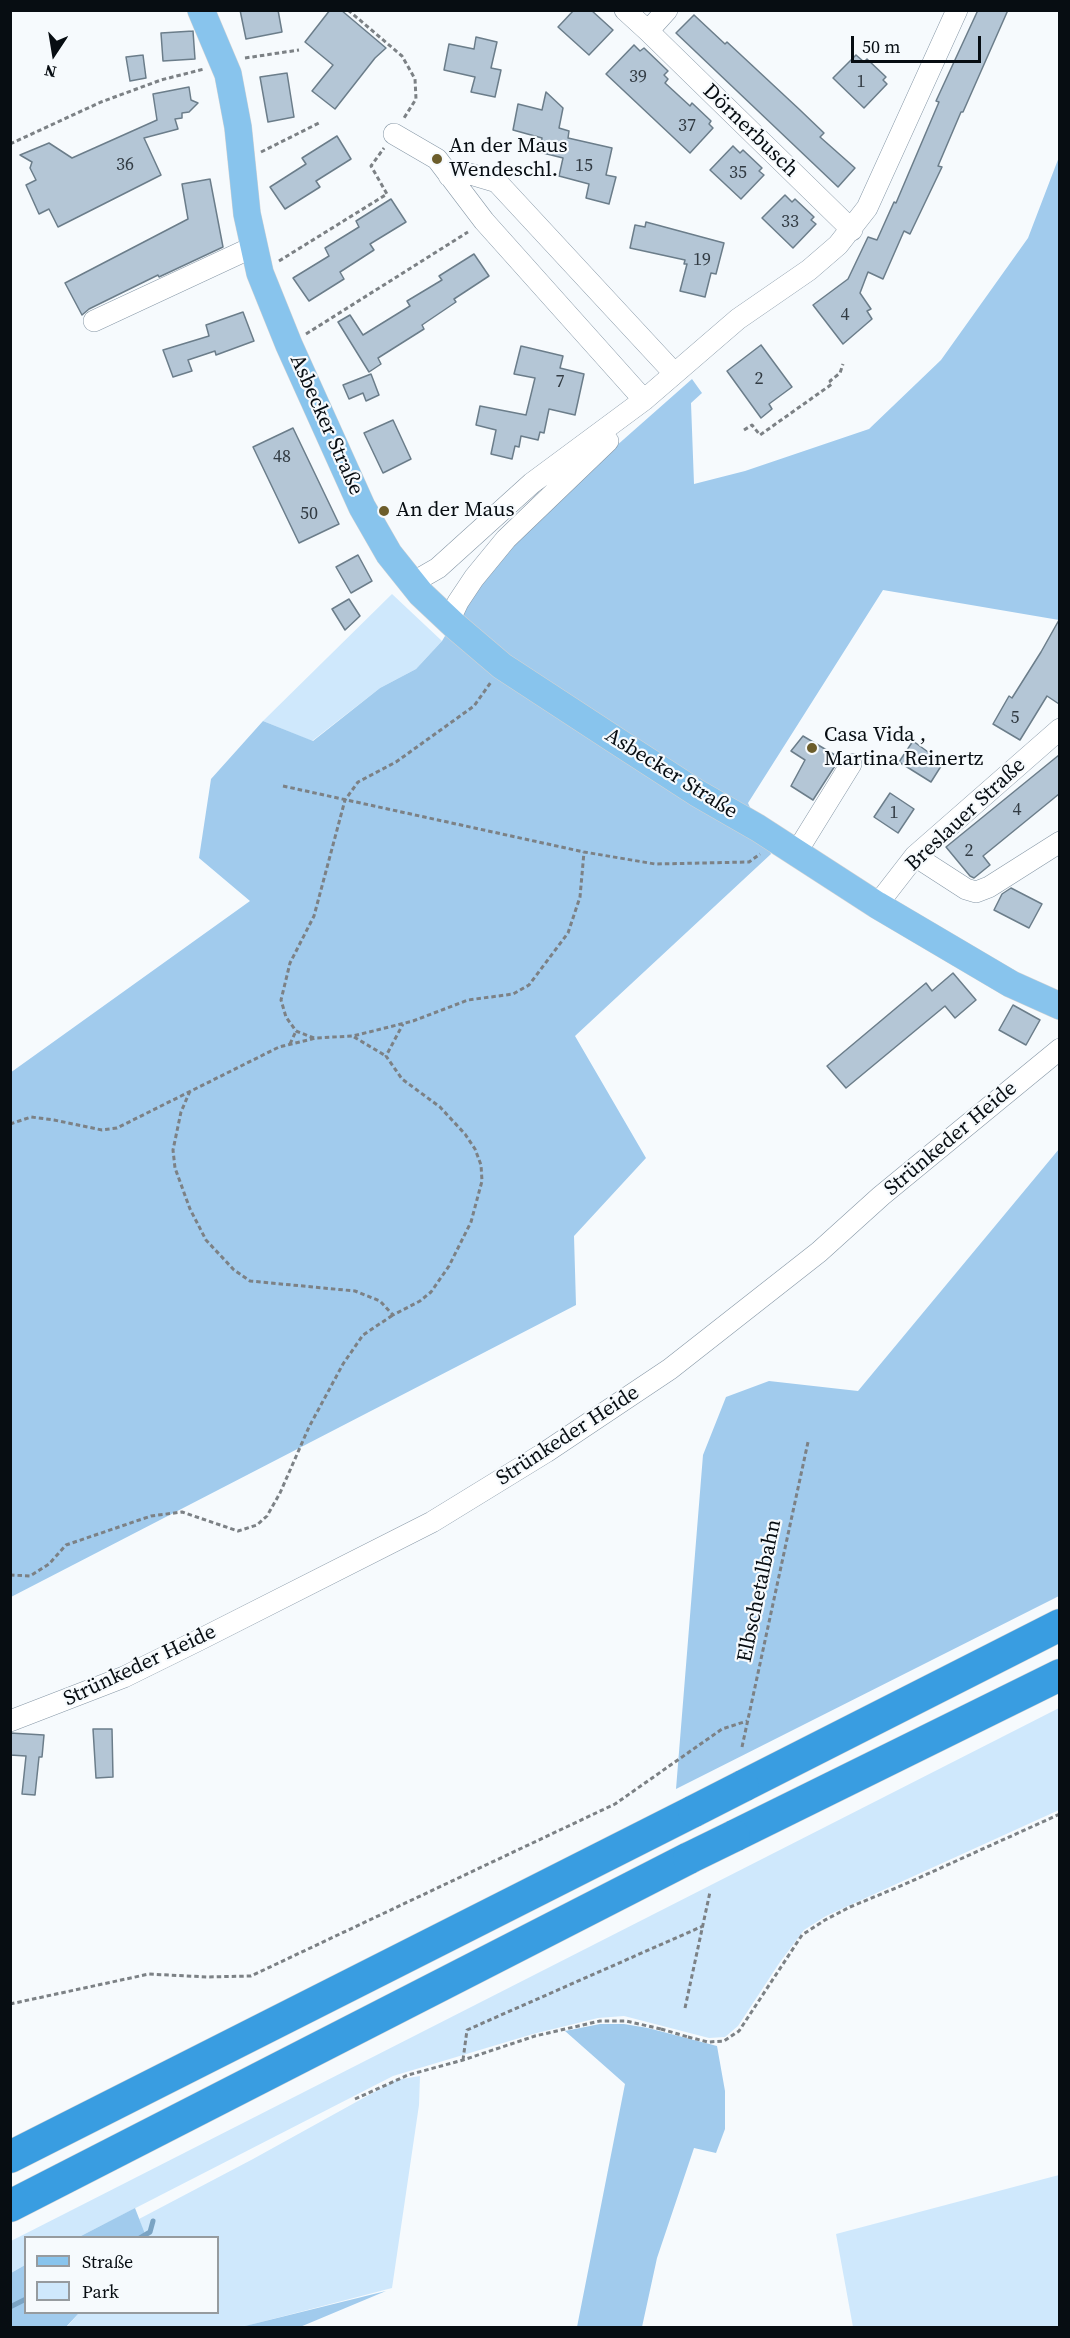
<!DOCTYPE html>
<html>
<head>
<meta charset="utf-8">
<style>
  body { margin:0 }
  #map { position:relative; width:1070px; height:2338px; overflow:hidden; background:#f6fafd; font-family:"Source Serif 4",serif }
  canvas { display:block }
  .frame { position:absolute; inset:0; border:12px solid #070d12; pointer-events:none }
  .legend { position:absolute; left:24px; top:2236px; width:195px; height:78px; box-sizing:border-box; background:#f6fafd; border:2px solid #969b9f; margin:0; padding:8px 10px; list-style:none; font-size:18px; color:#070d12 }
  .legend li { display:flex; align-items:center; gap:12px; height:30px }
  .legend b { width:30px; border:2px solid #969b9f }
  .north { position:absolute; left:24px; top:24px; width:60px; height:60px; -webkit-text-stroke:4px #f6fafd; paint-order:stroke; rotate:192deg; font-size:16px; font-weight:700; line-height:24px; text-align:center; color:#070d12 }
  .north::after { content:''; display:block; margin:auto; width:21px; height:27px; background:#070d12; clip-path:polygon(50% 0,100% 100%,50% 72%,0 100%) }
  .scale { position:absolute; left:851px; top:36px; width:130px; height:27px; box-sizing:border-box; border:3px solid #070d12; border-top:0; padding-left:8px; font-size:18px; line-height:21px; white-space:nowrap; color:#070d12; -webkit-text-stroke:4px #f6fafd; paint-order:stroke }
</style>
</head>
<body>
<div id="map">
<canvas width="1070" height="2338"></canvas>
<div class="frame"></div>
<ul class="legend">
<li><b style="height:8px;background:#88c4ed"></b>Straße</li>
<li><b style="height:16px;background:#cfe8fc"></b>Park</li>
</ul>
<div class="north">N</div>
<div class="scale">50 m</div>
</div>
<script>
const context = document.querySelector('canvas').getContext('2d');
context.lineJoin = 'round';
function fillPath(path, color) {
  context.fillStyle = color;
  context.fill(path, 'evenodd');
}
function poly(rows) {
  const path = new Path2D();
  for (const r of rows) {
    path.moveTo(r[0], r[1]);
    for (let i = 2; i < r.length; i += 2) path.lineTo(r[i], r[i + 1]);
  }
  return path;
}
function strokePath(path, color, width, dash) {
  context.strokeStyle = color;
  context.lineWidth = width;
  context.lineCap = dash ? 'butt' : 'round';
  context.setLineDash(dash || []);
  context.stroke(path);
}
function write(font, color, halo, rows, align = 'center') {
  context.font = font + ' "Source Serif 4",serif';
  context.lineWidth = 4.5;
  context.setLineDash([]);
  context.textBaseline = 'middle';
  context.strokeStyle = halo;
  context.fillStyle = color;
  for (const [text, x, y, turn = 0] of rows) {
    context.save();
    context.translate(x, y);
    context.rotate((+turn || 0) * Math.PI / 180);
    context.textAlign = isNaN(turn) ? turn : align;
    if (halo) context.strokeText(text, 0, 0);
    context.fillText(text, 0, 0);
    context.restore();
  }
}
const green = poly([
  [392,594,442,641,416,669,380,688,312,741,263,721],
  [1059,1708,1059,1810,826,1916,804,1930,780,1962,738,2026,725,2037,709,2038,624,2016,598,2018,533,2034,393,2076,79,2237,26,2238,25,2265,11,2273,11,2241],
  [420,2076,419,2105,392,2288,242,2327,66,2328,79,2313,218,2312,218,2238,142,2237,144,2234,139,2219,253,2159,396,2080],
  [1059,2175,1059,2327,853,2327,836,2234]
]);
const forest = poly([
  [1059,157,1059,620,883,590,748,803,771,854,575,1036,646,1158,574,1236,576,1305,11,1597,10,1073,250,901,199,858,211,779,263,721,313,741,380,688,416,669,442,641,485,569,555,500,692,379,702,393,691,403,694,484,745,471,869,429,941,360,1028,238],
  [1059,1149,1059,1596,676,1789,703,1455,726,1397,769,1381,858,1391],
  [600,2024,624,2024,648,2028,717,2046,725,2091,725,2129,716,2153,694,2148,657,2258,642,2327,577,2327,625,2084,565,2031],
  [135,2208,145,2234,142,2237,79,2237],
  [25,2265,26,2312,79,2313,66,2327,11,2327,11,2273],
  [386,2291,300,2327,241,2327]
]);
const stream = poly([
  [140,2238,150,2232,153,2221],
  [10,2307,26,2299]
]);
const building = poly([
  [240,10,278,10,282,32,246,39,240,10],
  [330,10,341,10,386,48,375,58,335,109,312,91,333,65,305,42,330,10],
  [574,10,591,10,613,30,589,55,558,27,574,10],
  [978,10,1008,10,963,112,961,112,938,166,942,167,910,234,904,231,883,279,868,272,860,293,871,309,867,311,872,319,843,344,813,305,848,279,868,237,877,240,894,202,896,203,939,102,936,101,978,10],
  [694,15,725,44,727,42,800,110,824,133,820,137,855,168,838,187,676,33,694,15],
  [193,31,195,59,163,61,161,33,193,31],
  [476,37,497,42,491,68,501,70,495,97,471,92,475,77,444,70,449,44,474,49,476,37],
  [634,45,640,51,644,48,668,71,664,75,668,79,665,83,690,106,692,103,711,121,709,124,713,128,690,153,606,74,634,45],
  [143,55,146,78,130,81,126,57,143,55],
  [856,55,864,62,867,59,886,77,883,80,887,84,864,108,833,78,856,55],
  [287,73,294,117,268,122,260,77,287,73],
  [189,87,191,100,198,103,189,112,182,113,182,118,175,119,178,129,144,138,161,175,58,227,49,209,39,214,26,185,36,180,30,168,32,162,20,155,49,143,72,158,157,120,153,94,189,87],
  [546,92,563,108,559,128,569,131,568,138,612,148,606,175,616,177,609,204,586,198,589,184,559,176,563,158,539,152,542,138,513,130,518,104,542,110,546,92],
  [337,136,351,159,316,181,320,187,285,209,270,187,306,164,302,158,337,136],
  [733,146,740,153,743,150,762,168,759,171,764,175,741,199,710,170,733,146],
  [210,179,223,247,159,277,158,275,89,309,82,315,65,283,188,219,182,184,210,179],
  [785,195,792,202,795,199,814,217,811,220,816,224,793,248,762,218,785,195],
  [391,199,406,222,370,244,374,250,340,272,344,279,309,301,293,278,329,256,325,248,359,227,356,221,391,199],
  [646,222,724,243,716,274,711,273,705,297,680,291,687,264,684,264,685,260,630,248,635,225,645,227,646,222],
  [474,254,489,276,454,299,456,302,422,325,424,329,378,358,381,364,369,372,338,322,350,315,363,335,410,306,407,301,442,280,439,276,474,254],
  [243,312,254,341,216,355,215,351,188,360,192,371,173,377,163,350,209,336,206,325,243,312],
  [761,345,792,387,769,404,772,409,761,418,727,371,761,345],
  [521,346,563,356,560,368,584,374,575,415,549,409,544,433,540,432,538,440,521,436,519,447,515,446,512,459,491,454,496,430,476,425,480,406,526,415,535,378,514,374,521,346],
  [371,374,379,395,366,401,363,393,349,399,343,385,371,374],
  [393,420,411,459,383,473,364,433,393,420],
  [293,428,339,524,299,543,253,447,293,428],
  [358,555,372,581,351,593,336,567,358,555],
  [349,599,360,616,345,630,332,609,349,599],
  [1059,620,1059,704,1047,696,1020,740,993,724,1009,696,1012,698,1041,652,1059,620],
  [803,736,840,758,813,800,791,786,805,760,791,751,803,736],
  [913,741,943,763,931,782,899,762,913,741],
  [1059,755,1059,794,983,856,990,865,974,878,970,876,946,847,1059,755],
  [890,793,914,809,898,833,874,817,890,793],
  [1011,888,1042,904,1029,928,994,910,1002,894,1011,888],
  [953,973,976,1000,955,1018,945,1006,846,1088,827,1066,926,983,932,991,953,973],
  [1013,1005,1040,1020,1026,1045,999,1030,1013,1005],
  [93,1729,112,1729,113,1777,96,1778,93,1729],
  [10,1733,44,1735,42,1757,39,1757,35,1795,22,1794,26,1756,10,1755,10,1733]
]);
const path = poly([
  [348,10,402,56,415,79,416,99,404,118],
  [245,58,299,50],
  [10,144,101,102,161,80,204,69],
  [261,152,321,122],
  [279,261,387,194,371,166,384,148],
  [306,334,468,232],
  [744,430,752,425,760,435,832,384,830,381,840,373,843,364],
  [283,786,584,852,655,864,749,862,760,854],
  [354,1037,386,1056],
  [314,1038,296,1031,286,1017,281,1000,290,963,314,916,345,800,358,782,396,762,474,706,491,682],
  [290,1044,296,1031],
  [190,1091,181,1112,173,1150,175,1168,190,1209,206,1240,234,1270,250,1281,355,1291,380,1301,393,1315,420,1301,431,1292,449,1266,471,1222,482,1181,481,1165,475,1149,465,1134,440,1107,402,1079,386,1056,403,1024],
  [10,1124,31,1117,54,1120,102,1130,117,1128,279,1047,316,1038,353,1036,413,1021,468,1000,513,994,529,985,568,933,580,897,584,852],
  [10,1575,30,1576,49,1564,66,1545,151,1516,182,1512,238,1531,257,1525,267,1516,280,1493,309,1427,343,1364,363,1335,393,1315],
  [742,1747,808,1442],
  [10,2004,149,1974,207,1977,251,1976,615,1804,722,1729,747,1721],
  [685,2008,710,1892],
  [688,2037,708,2042,724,2041,739,2031,802,1935,825,1920,850,1907,903,1885,1060,1814],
  [463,2060,467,2030,703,1926],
  [355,2099,408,2075,463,2060,535,2036,600,2021,626,2021,661,2029]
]);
const minor = poly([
  [625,10,648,31],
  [667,10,648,31,852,230],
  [394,134,437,159,484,221,644,400],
  [449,176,460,171,497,182,674,373],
  [94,321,253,247],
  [412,583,438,568,532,483,644,400,738,319,809,270,838,245,867,208,957,10],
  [449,621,458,602,474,578,506,539,608,441],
  [796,853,851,764],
  [915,856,966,889,976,892,989,887,1060,842],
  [877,905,915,856,1060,729],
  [10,1721,124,1677,199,1640,432,1522,546,1452,670,1369,819,1252,881,1196,1060,1049]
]);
const major = poly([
  [201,10,228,74,238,127,247,214,260,273,289,345,362,507,389,554,421,594,455,626,502,666,609,736,697,793,758,828,877,905,1011,984,1060,1006]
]);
const highway = poly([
  [743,1786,1060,1625],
  [734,1836,1060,1675],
  [10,2157,694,1811],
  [10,2206,689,1858]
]);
const pathBridge = poly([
  [661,2029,688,2037]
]);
const highwayBridge = poly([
  [694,1811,743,1786],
  [689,1858,734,1836]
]);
const markers = [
  [437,159,6,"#6c5d2b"],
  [384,511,6,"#6c5d2b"],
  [812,748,6,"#6c5d2b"]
];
const numberNames = [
  ["39",638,77],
  ["1",861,82],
  ["37",687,126],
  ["36",125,165],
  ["15",584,166],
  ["35",738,173],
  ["33",790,222],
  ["19",702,260],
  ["4",845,315],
  ["2",759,379],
  ["7",560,382],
  ["48",282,457],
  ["50",309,514],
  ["5",1015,718],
  ["4",1017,810],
  ["1",894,813],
  ["2",969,851]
];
const streetNames = [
  ["Dörnerbusch",750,131,44],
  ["Asbecker Straße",326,425,66],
  ["Asbecker Straße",671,774,32],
  ["Breslauer Straße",966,815,-43],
  ["Strünkeder Heide",951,1139,-40],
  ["Strünkeder Heide",568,1436,-33],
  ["Elbschetalbahn",760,1591,-78],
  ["Strünkeder Heide",140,1666,-25]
];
const poiNames = [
  ["An der Maus",449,147],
  ["Wendeschl.",449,171],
  ["An der Maus",396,511],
  ["Casa Vida ,",824,736],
  ["Martina Reinertz",824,760]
];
fillPath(green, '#cfe8fc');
fillPath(forest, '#a1cbed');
strokePath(stream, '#7aa3c3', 5);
fillPath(building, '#b4c6d6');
strokePath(building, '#6b7d8a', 1.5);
strokePath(minor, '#8697a6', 22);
strokePath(major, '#d2d3d4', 28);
strokePath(highway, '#d2d3d4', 33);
strokePath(path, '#7c8185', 3, [4.5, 3]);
strokePath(minor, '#fff', 21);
strokePath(major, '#88c4ed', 27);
strokePath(highway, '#399de1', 32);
strokePath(highwayBridge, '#d2d3d4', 33, []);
strokePath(pathBridge, '#7c8185', 3, [4.5, 3]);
strokePath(highwayBridge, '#399de1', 32);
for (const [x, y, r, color] of markers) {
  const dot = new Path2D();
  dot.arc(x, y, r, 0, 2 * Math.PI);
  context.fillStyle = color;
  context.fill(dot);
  strokePath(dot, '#f6fafd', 2);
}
write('18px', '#323b43', null, numberNames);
write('21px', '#070d12', '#f6fafd', streetNames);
write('21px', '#070d12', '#f6fafd', poiNames, 'left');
</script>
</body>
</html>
